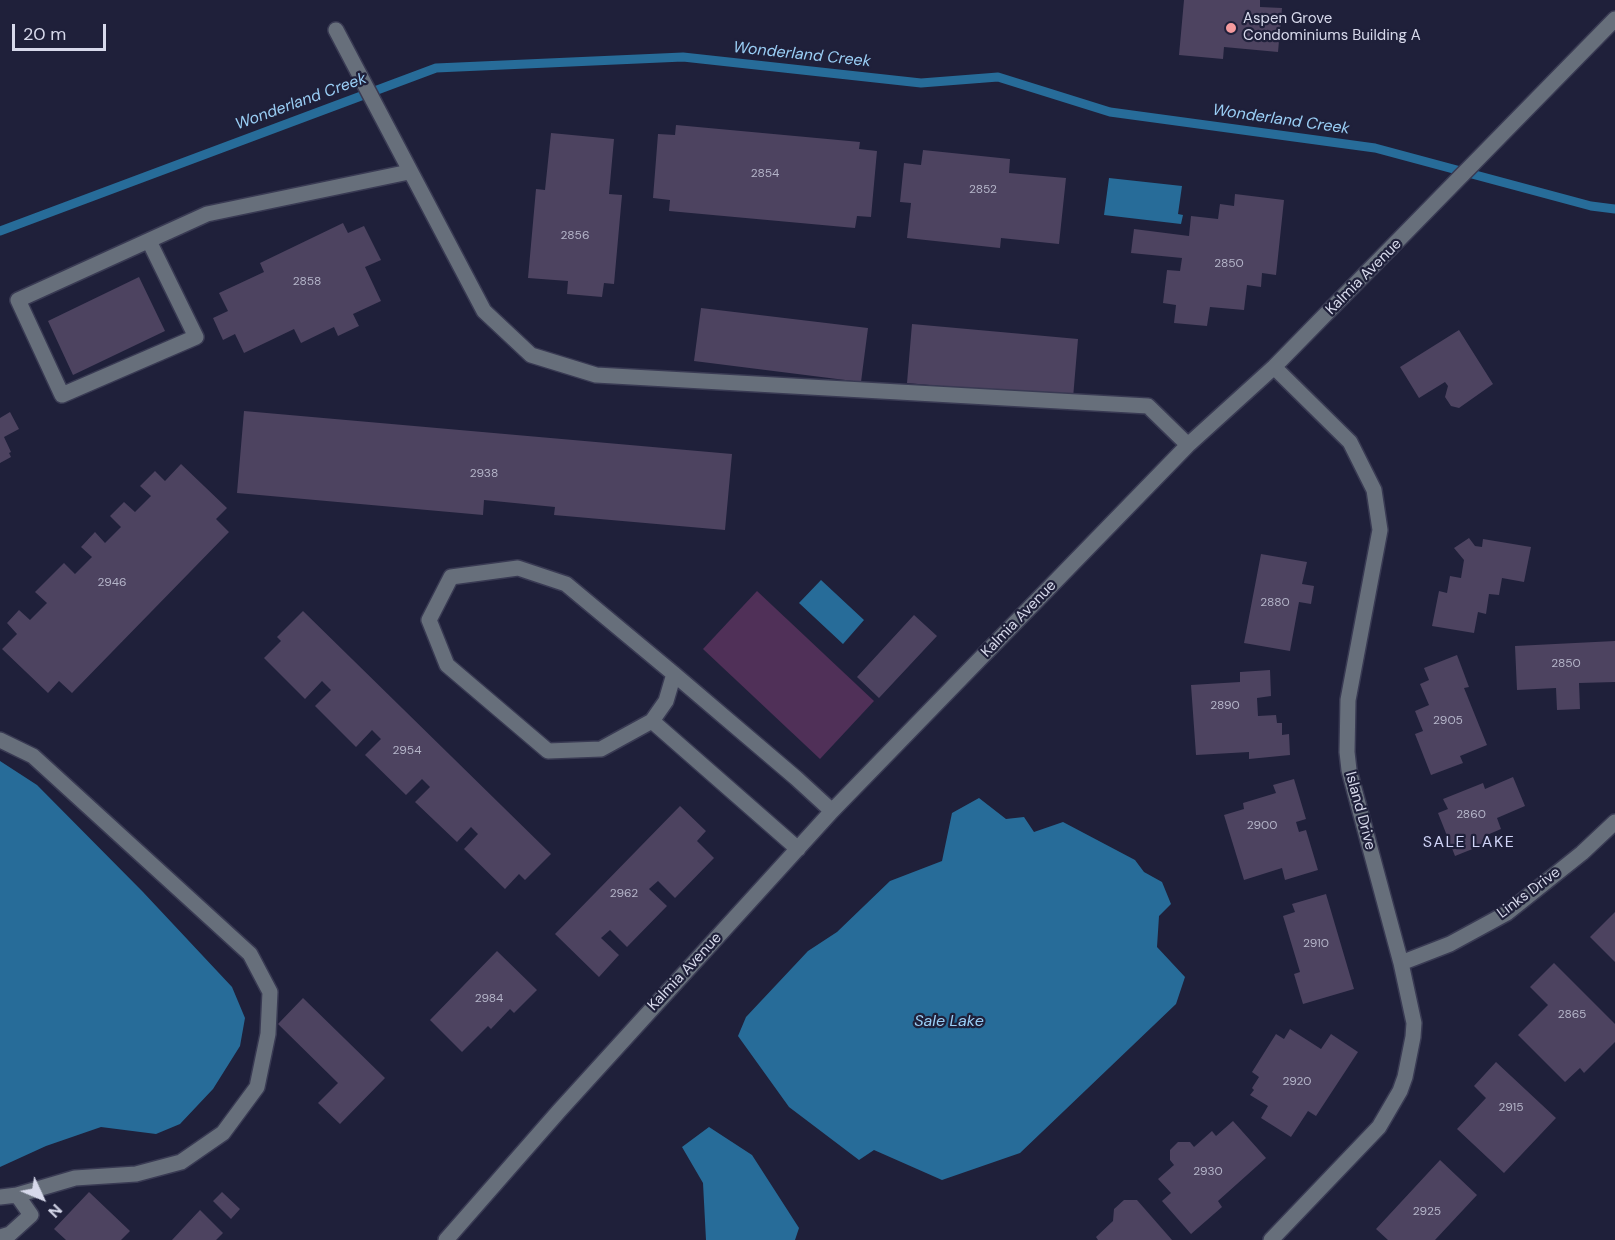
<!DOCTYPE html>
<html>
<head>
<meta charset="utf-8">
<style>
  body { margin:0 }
  #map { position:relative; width:1615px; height:1240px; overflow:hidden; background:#1f203a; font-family:"DM Sans",sans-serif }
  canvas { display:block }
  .north { position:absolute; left:12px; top:1168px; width:60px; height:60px; -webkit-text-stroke:4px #1f203a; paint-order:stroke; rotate:134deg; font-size:16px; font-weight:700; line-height:24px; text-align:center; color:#d7d9eb }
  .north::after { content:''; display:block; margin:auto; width:21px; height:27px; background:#d7d9eb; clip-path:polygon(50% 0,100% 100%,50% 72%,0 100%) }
  .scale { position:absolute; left:12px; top:24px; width:94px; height:27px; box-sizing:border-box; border:3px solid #d7d9eb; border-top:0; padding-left:8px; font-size:18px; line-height:21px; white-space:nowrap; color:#d7d9eb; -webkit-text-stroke:4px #1f203a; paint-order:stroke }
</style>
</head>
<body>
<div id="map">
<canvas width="1615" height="1240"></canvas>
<div class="north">N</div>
<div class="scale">20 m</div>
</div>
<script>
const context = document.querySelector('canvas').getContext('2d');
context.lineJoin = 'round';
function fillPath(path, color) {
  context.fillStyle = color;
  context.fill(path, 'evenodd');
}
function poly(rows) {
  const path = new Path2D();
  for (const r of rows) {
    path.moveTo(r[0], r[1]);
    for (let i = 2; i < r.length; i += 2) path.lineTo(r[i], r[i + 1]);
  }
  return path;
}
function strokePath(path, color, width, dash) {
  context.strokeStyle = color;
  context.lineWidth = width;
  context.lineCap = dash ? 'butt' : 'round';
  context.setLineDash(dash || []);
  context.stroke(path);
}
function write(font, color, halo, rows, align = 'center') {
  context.font = font + ' "DM Sans",sans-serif';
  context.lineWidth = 4.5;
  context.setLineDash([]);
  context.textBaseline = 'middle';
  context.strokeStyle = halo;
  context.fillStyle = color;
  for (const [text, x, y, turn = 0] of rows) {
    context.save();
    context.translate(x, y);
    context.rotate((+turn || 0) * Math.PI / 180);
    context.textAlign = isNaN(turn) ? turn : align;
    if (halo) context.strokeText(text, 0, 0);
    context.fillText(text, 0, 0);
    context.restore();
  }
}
const green = poly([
  [757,591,874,701,820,759,703,649]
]);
const water = poly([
  [1109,178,1182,186,1178,214,1183,215,1181,224,1104,215],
  [821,580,864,620,843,644,799,603],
  [0,761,37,785,143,892,232,987,245,1018,240,1046,213,1089,180,1124,156,1134,101,1127,46,1146,0,1167],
  [979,798,1006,819,1024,817,1034,832,1063,822,1135,860,1144,872,1162,882,1171,904,1159,916,1157,947,1185,977,1176,1004,1020,1153,942,1180,874,1150,859,1160,789,1107,738,1036,746,1017,808,951,837,932,890,881,942,861,952,813],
  [709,1127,752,1155,799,1228,795,1240,706,1240,703,1183,682,1147]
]);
const stream = poly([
  [0,231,436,68,683,57,921,83,998,77,1110,112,1375,148,1591,206,1615,209]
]);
const building = poly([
  [1184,0,1260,0,1260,7,1282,8,1278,52,1224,47,1223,59,1179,55],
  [676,125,860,142,859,149,877,151,871,217,857,216,855,228,669,211,670,200,653,198,658,134,675,135],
  [551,133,614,139,609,194,622,195,614,284,604,283,602,297,567,294,568,281,528,278,536,189,545,190],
  [923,150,1010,159,1009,173,1066,178,1059,244,1001,238,1000,248,907,238,911,203,900,202,904,163,921,165],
  [1235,194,1284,200,1276,275,1262,273,1261,287,1247,285,1244,310,1210,307,1207,326,1174,323,1176,305,1163,303,1167,270,1180,271,1182,258,1131,253,1134,229,1189,236,1191,216,1218,219,1220,204,1234,206],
  [343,223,348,233,364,226,381,260,365,267,381,301,353,314,359,326,338,336,334,327,301,343,294,329,244,353,235,334,223,340,213,318,228,311,219,293,264,272,260,263],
  [139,277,165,331,73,375,48,321],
  [701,308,868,328,861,382,694,361],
  [912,324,1078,339,1073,398,907,383],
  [1459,330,1493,384,1459,408,1451,406,1445,397,1448,386,1445,382,1419,398,1400,367],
  [244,411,732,454,725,530,554,515,555,507,484,500,483,515,237,493],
  [10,412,19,429,4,437,11,452,9,453,11,457,0,463,0,418],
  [181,464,227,508,216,519,229,532,72,693,59,681,48,693,2,649,17,634,7,623,19,610,30,620,47,603,35,592,64,563,75,574,92,557,81,547,95,532,105,543,121,527,110,516,124,502,135,512,151,496,140,486,155,471,165,481],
  [1469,538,1475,546,1482,547,1483,539,1531,547,1524,582,1502,578,1499,595,1489,594,1486,614,1478,612,1474,633,1432,626,1439,591,1447,593,1450,576,1461,578,1464,560,1454,548],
  [1261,554,1307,562,1302,584,1314,586,1311,604,1299,602,1290,651,1244,643],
  [303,611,551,854,525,880,519,874,505,889,464,849,478,834,471,827,457,842,415,802,430,787,422,779,406,795,365,755,381,739,372,730,356,747,315,706,331,690,322,681,305,699,264,658,281,641,277,637],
  [914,615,937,636,879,698,857,677],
  [1615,641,1615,682,1579,683,1580,709,1557,710,1556,688,1517,690,1515,646],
  [1457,655,1469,687,1464,688,1487,745,1460,756,1463,763,1431,775,1415,734,1423,731,1415,711,1429,705,1420,684,1429,680,1424,668],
  [1270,670,1271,696,1257,698,1258,716,1276,715,1277,723,1282,723,1282,735,1289,734,1290,755,1249,759,1249,752,1196,755,1191,685,1240,682,1240,672],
  [1513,777,1525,806,1497,818,1501,829,1487,835,1490,842,1455,856,1438,813,1448,809,1443,799,1483,783,1485,789],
  [1294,779,1306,819,1296,822,1299,832,1306,830,1318,870,1285,880,1282,868,1244,880,1224,815,1244,809,1243,803,1276,793,1273,785],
  [680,806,706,831,697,841,714,858,675,898,658,881,649,889,667,906,627,947,610,930,601,938,619,955,599,977,555,934],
  [1326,894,1354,989,1303,1004,1294,974,1300,972,1283,916,1295,912,1292,904],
  [1615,912,1615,962,1590,937],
  [497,951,537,990,514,1013,510,1009,491,1029,488,1026,462,1052,430,1020],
  [1554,963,1615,1024,1615,1042,1584,1073,1580,1068,1565,1082,1518,1035,1548,1005,1530,987],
  [303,998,385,1078,340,1124,318,1103,338,1083,278,1024],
  [1290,1029,1321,1049,1331,1034,1358,1052,1316,1116,1308,1111,1291,1137,1261,1118,1268,1106,1250,1095,1254,1090,1252,1088,1259,1077,1252,1072,1276,1034,1284,1039],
  [1496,1062,1556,1118,1504,1173,1457,1129,1486,1098,1474,1086],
  [1233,1121,1266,1158,1218,1201,1222,1207,1191,1234,1162,1201,1171,1193,1158,1179,1174,1165,1170,1160,1170,1150,1178,1142,1190,1142,1194,1147,1212,1131,1216,1136],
  [1440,1160,1477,1195,1435,1240,1388,1240,1376,1229],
  [89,1192,130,1231,121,1240,66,1240,54,1229],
  [222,1192,240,1209,231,1219,213,1201],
  [1124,1200,1137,1200,1172,1240,1098,1240,1096,1237,1113,1221,1114,1209],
  [200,1210,223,1233,216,1240,172,1240]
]);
const minor = poly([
  [336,30,484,311,531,355,596,375,1148,406,1188,445],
  [149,241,196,337,62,395,18,300,207,214,409,172],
  [674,674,666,701,652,721,601,749,548,751,447,665,429,620,451,577,518,568,566,584,674,674,796,778,832,811],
  [652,721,798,849],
  [0,740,33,756,250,954,270,992,268,1034,257,1087,223,1133,181,1162,136,1174,75,1178,17,1195],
  [1401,963,1450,944,1507,913,1582,853,1615,822],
  [0,1197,17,1195,31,1215,10,1234,0,1237],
  [446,1240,559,1111,832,811,1188,445,1274,367,1615,19],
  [1271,1240,1379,1127,1400,1091,1405,1077,1413,1037,1414,1023,1401,963,1349,770,1347,752,1348,700,1380,530,1374,490,1350,442,1274,367]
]);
const markers = [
  [1231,28,6,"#f59b9e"]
];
const numberNames = [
  ["2854",765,174],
  ["2852",983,190],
  ["2856",575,236],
  ["2850",1229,264],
  ["2858",307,282],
  ["2938",484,474],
  ["2946",112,583],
  ["2880",1275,603],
  ["2850",1566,664],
  ["2890",1225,706],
  ["2905",1448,721],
  ["2954",407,751],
  ["2860",1471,815],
  ["2900",1262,826],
  ["2962",624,894],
  ["2910",1316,944],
  ["2984",489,999],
  ["2865",1572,1015],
  ["2920",1297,1082],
  ["2915",1511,1108],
  ["2930",1208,1172],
  ["2925",1427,1212]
];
const poiNames = [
  ["Aspen Grove",1243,19],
  ["Condominiums Building A",1243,36]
];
const streetNames = [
  ["Kalmia Avenue",1364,277,-45],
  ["Kalmia Avenue",1019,619,-46],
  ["Island Drive",1360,811,75],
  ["Links Drive",1529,893,-37],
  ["Kalmia Avenue",685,972,-47]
];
const waterNames = [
  ["Wonderland Creek",802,55,6],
  ["Wonderland Creek",301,102,-20],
  ["Wonderland Creek",1281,120,8],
  ["Sale Lake",949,1022]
];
const neighbourhoodNames = [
  ["SALE LAKE",1469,843]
];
fillPath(green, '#503058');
fillPath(water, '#276c99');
strokePath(stream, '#276c99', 9);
fillPath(building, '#4d4360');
strokePath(minor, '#393a53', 18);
strokePath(minor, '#676f7b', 15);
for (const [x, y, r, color] of markers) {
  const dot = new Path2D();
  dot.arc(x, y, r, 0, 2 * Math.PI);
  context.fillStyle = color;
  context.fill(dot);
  strokePath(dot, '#1f203a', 2);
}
write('12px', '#b4b4c8', null, numberNames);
write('15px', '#d7d9eb', '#1f203a', poiNames, 'left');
write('15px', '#d7d9eb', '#1f203a', streetNames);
write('italic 16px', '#9acef5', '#1f203a', waterNames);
context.letterSpacing = '1.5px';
write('16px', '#d0d4f7', '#1f203a', neighbourhoodNames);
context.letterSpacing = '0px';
</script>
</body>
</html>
